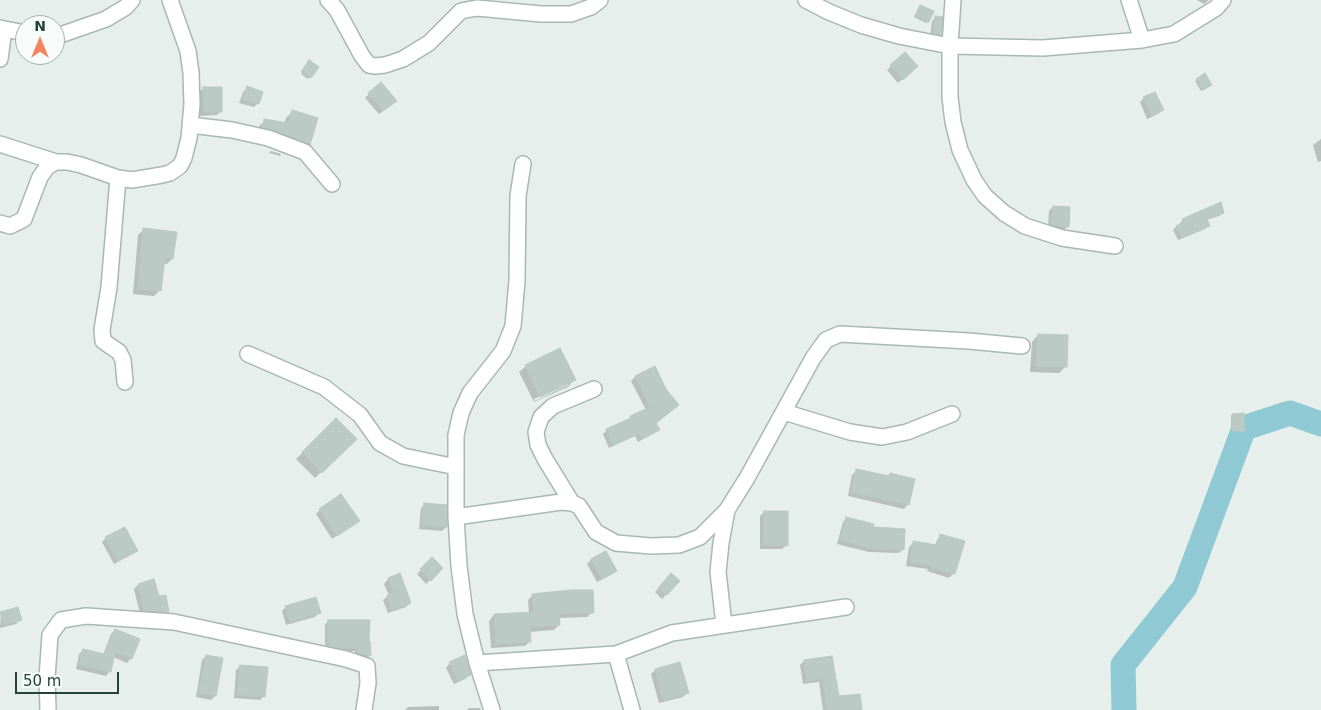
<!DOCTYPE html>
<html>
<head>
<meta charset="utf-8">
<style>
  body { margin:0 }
  #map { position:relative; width:1321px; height:710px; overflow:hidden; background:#e6efeb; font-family:"DejaVu Sans",sans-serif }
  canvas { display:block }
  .north { position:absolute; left:15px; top:15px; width:50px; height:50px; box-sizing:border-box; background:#f7fbf9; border:1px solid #a3b1ad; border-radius:50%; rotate:0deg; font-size:14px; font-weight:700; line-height:20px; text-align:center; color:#24423a }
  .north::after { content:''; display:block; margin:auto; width:18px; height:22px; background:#f4845f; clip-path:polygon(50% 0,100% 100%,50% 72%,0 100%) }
  .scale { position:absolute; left:15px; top:672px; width:104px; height:22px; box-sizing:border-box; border:2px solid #24423a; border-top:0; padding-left:6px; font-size:15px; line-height:18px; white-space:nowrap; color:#24423a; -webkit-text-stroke:4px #f7fbf9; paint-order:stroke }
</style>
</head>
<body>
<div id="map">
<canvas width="1321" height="710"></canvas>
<div class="north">N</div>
<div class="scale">50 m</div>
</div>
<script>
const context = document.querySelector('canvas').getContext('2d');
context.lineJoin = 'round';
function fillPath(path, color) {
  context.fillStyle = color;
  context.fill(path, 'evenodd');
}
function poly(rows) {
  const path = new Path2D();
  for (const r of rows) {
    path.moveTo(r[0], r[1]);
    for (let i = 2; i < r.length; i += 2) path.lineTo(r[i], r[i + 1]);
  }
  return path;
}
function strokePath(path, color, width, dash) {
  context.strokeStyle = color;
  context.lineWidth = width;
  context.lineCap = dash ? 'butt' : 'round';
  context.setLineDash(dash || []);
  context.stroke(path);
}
const shadow = poly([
  [1197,0,1209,0,1204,4],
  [920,6,928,22,926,23,914,17],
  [936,17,940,34,936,38,930,37,932,21],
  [308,64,317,67,308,79,301,74],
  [891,66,913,70,898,83,887,70],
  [1197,80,1209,86,1201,91,1195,81],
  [204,88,221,111,217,115,200,116,199,92],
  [247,88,258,103,254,107,239,103,243,92],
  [369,94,391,105,379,114,365,98],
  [1144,98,1162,110,1158,114,1147,119,1140,102],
  [292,112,309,144,303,150,258,133,259,126,265,121,284,124,286,118],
  [1321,139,1321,161,1318,162,1313,145],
  [271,151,281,154,280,156,269,153],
  [1053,207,1068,226,1064,230,1048,228,1049,211],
  [1223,213,1219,216,1206,220,1208,226,1205,229,1178,240,1173,230,1183,220],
  [144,229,172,259,167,264,163,264,160,290,154,296,133,294,138,235],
  [1038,335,1066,366,1059,373,1030,372,1032,342],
  [526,366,574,380,568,387,534,402,519,372],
  [568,383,568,385,535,401,534,399],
  [654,368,655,424,658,429,654,433,638,442,635,436,609,448,603,434,607,430,646,410,631,381,635,377],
  [1232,415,1243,430,1242,432,1231,432,1231,416],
  [336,420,355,439,315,478,296,459],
  [856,471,908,504,904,509,848,496,852,475],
  [425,504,446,527,442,531,419,529,421,508],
  [320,510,358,521,332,539,316,514],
  [764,512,786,545,782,549,760,549,760,516],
  [847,518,903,549,899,553,869,552,837,544,843,522],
  [941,535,963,542,953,574,949,578,927,571,928,569,906,566,909,547,913,543,935,546,937,540],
  [106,538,136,550,132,554,114,564,102,542],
  [432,559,441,569,426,584,417,574],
  [591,560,615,571,611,575,597,582,587,564],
  [399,575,410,603,406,607,388,613,383,600,389,595,384,584,388,579],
  [667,579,666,595,662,599,655,592],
  [138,585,159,598,167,612,163,616,140,614,134,589],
  [533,595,592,612,587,617,558,618,559,625,554,630,529,632,530,641,525,646,491,648,489,621,494,615,529,613,528,600],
  [286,607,319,612,315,617,286,625,282,611],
  [1,613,20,620,16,624,0,628],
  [328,621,368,643,370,655,366,659,355,657,355,651,334,651,325,649,325,625],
  [115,630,139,640,131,658,127,663,113,657,110,671,106,676,76,669,79,654,83,650,103,655,111,634],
  [206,656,215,696,211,700,196,697,202,660],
  [831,657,838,698,861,710,823,710,819,682,803,684,800,665,804,661],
  [450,663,470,675,465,679,454,684,446,668],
  [240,666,264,696,260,700,234,698,236,670],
  [655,670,687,693,683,697,659,703,651,674],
  [439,706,439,710,405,710,408,707],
  [469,708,480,708,481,710,467,710]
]);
const river = poly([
  [1124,710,1123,665,1185,587,1244,428,1290,413,1321,424]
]);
const building = poly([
  [920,5,934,11,929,22,915,16,920,5],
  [935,16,943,17,941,35,933,33,935,16],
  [905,52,918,66,903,80,890,65,905,52],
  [309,60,319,67,311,78,301,72,309,60],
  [1205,73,1212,85,1203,90,1196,79,1205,73],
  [381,82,397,101,383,111,368,93,381,82],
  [247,86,263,92,259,104,242,99,247,86],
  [203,87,222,87,222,112,204,112,203,87],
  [1155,92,1164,110,1152,116,1143,97,1155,92],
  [292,110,318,118,310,145,263,127,264,119,288,123,292,110],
  [1221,202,1224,213,1207,219,1210,226,1182,238,1176,226,1184,222,1182,219,1221,202],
  [1053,206,1070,207,1069,227,1051,225,1053,206],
  [143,228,177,232,173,259,165,258,161,291,138,289,143,228],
  [1038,334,1068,335,1067,367,1036,366,1038,334],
  [560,348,576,380,540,397,525,365,560,348],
  [655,366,666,389,679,405,656,423,660,430,642,439,639,433,613,445,606,429,631,418,630,416,650,407,635,376,655,366],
  [1244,413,1245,431,1232,431,1232,414,1244,413],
  [336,418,357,439,322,473,302,452,336,418],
  [856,469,889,476,890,473,915,479,909,505,851,492,856,469],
  [341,494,360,521,337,536,319,509,341,494],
  [424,503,447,505,447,527,422,525,424,503],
  [764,511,788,511,788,546,763,545,764,511],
  [846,517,874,524,873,527,905,529,904,550,874,549,840,540,846,517],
  [125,527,138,551,118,561,105,537,125,527],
  [940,534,965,541,955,574,930,567,931,565,910,562,913,541,937,545,940,534],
  [606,551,617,571,602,579,591,559,606,551],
  [432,557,443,568,431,581,420,569,432,557],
  [400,573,411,603,392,610,387,595,394,592,388,578,400,573],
  [671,573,680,581,667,595,658,588,671,573],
  [154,579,159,596,166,595,169,612,144,611,138,584,154,579],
  [571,590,593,590,594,613,559,614,560,625,530,627,531,642,496,644,494,614,534,612,532,594,571,590],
  [316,597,321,613,290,622,285,606,316,597],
  [18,607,22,620,4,625,0,612,18,607],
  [328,620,370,620,369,641,370,641,371,656,358,653,358,648,338,648,328,646,328,620],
  [115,629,140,639,132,659,115,652,111,672,79,665,83,649,104,654,115,629],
  [206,655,223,658,216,696,199,693,206,655],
  [465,655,471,675,458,681,449,662,465,655],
  [832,656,839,696,860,694,862,710,827,710,823,678,807,681,804,660,832,656],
  [680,662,689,693,663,700,655,669,680,662],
  [240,665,268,667,265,697,237,695,240,665]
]);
const minor = poly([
  [328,0,337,10,362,56,369,65,375,66,385,65,403,59,429,43,461,11,477,8,541,14,571,14,591,7,600,0],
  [806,0,829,12,861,25,899,36,950,46,1043,48,1142,40,1174,34,1216,8,1223,0],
  [953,0,950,46,950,97,953,122,960,150,974,180,985,196,1004,213,1025,226,1062,238,1115,246],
  [1129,0,1142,40],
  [0,28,25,33],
  [55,34,63,34,106,19,126,7,132,0],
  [0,59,4,29],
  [190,125,232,130,268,138,305,152,332,184],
  [0,144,56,162],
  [118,178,109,287,102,330,103,341,119,352,123,360,125,382],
  [0,223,10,226,24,219,40,177,48,166,56,162,67,162,81,165,118,178,132,180,162,175,170,173,180,166,184,158,189,138,192,104,191,73,188,51,170,0],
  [248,354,324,387,360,415,380,443,403,456,456,467],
  [784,412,850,432,882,437,907,432,952,414],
  [572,503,545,459,538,445,536,432,541,417,553,406,594,389],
  [456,517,561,502,572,503,579,506,596,532,616,543,651,546,679,545,700,537,727,510,747,478,813,358,826,340,840,334,969,341,1022,346],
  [724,625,718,572,721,543,727,510],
  [616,654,632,710],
  [477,663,616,654,672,633,846,607],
  [48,710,47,678,50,635,61,620,86,616,174,622,346,659,367,666,368,683,364,710],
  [492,710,477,663,465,614,459,566,456,517,456,435,461,413,470,393,503,351,513,326,517,281,518,196,523,164]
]);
fillPath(shadow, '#0003');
strokePath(river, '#8ec9d4', 25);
fillPath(building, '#bbcac4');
strokePath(building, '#b8c9c2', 1);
strokePath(minor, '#a8b8b2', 18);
strokePath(minor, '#fff', 15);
</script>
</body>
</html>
